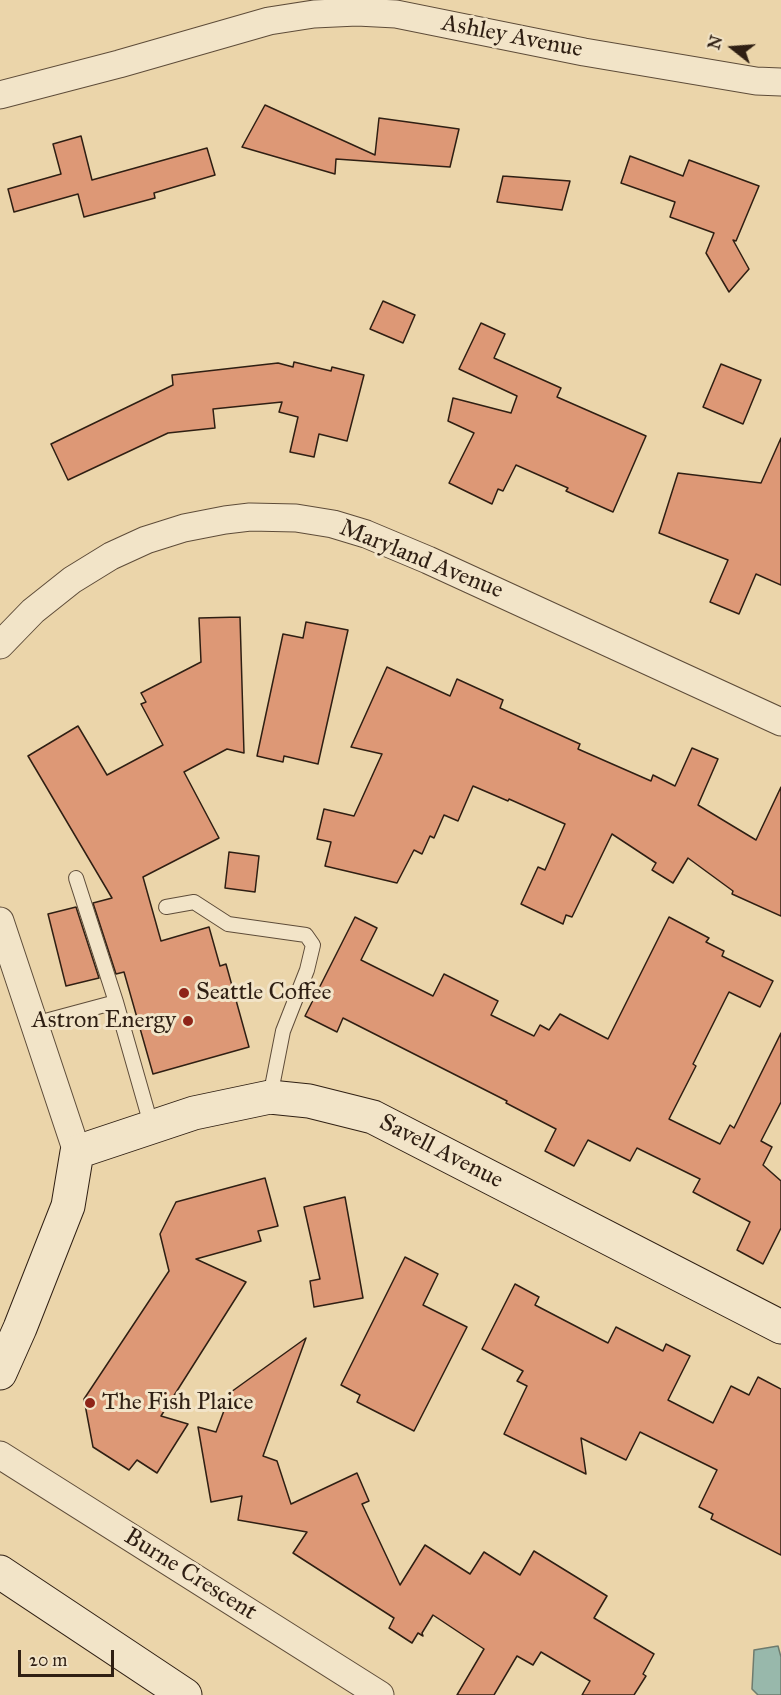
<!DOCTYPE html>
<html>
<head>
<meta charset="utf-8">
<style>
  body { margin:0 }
  #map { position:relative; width:781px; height:1695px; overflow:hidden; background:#ebd5aa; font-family:"IM FELL Great Primer",serif }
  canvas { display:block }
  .north { position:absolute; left:703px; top:18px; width:60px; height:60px; -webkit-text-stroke:4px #f2e4c8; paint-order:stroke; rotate:287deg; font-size:16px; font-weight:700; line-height:24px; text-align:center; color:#2f1f13 }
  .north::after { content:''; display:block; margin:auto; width:21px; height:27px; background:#2f1f13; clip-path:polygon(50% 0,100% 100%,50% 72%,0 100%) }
  .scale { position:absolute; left:18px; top:1650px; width:96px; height:27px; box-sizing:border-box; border:3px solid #2f1f13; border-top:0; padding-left:8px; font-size:18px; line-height:21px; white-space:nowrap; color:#2f1f13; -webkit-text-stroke:4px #f2e4c8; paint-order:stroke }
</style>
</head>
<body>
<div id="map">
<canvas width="781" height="1695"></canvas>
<div class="north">N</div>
<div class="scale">20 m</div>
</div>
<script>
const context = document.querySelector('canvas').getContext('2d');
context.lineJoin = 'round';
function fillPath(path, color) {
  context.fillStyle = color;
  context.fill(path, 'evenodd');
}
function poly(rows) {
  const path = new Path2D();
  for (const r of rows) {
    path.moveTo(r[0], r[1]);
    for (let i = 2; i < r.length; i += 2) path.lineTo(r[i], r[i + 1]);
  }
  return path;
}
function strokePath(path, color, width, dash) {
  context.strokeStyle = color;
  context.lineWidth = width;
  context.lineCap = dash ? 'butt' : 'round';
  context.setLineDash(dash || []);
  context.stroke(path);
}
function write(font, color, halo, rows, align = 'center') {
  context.font = font + ' "IM FELL Great Primer",serif';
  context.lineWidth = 6;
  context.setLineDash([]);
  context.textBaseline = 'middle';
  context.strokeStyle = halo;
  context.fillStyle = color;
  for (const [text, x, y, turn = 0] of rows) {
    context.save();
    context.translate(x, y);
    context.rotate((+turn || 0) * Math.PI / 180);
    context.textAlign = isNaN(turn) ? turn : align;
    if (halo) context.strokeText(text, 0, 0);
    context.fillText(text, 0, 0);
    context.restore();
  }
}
const water = poly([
  [778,1646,781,1657,781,1695,758,1695,752,1689,754,1650,778,1646]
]);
const building = poly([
  [265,105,375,155,379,118,459,129,450,167,336,159,335,174,242,147,265,105],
  [81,136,92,180,207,148,215,175,154,193,155,198,84,217,78,194,14,212,8,189,61,174,53,144,81,136],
  [630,156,683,176,689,160,759,186,736,241,733,240,749,269,729,292,706,253,714,233,670,217,675,202,621,183,630,156],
  [503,176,570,181,562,210,497,202,503,176],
  [383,301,415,315,403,343,370,329,383,301],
  [481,323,505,334,494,358,561,388,557,397,646,436,613,512,566,491,568,488,516,465,503,491,498,489,492,504,449,483,474,433,448,421,453,398,511,413,517,396,459,369,481,323],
  [294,362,331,371,332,367,364,375,347,441,319,434,314,457,290,452,298,417,279,412,282,402,213,409,215,428,168,433,68,480,51,444,173,385,172,375,278,363,293,367,294,362],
  [721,364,761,380,743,424,703,407,721,364],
  [781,438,781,585,756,574,739,614,710,602,728,560,659,533,678,473,761,483,781,438],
  [240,617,244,753,227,749,184,772,219,838,143,877,161,941,209,927,220,966,226,964,249,1047,153,1074,124,972,116,974,93,903,112,898,28,756,78,726,107,775,163,745,141,704,146,702,141,693,201,662,199,618,240,617],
  [306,622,348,630,318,764,284,756,283,762,257,756,283,634,303,638,306,622],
  [387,667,450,696,457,679,503,700,500,708,580,744,578,749,651,781,653,775,675,786,692,748,718,759,698,805,756,840,781,787,781,916,732,894,733,891,688,858,673,883,652,870,656,863,612,834,572,917,566,915,563,924,521,904,538,867,545,870,565,824,509,799,508,801,473,786,458,821,444,815,434,838,430,836,422,854,414,850,397,883,325,866,331,842,317,839,324,809,354,816,382,754,351,747,387,667],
  [229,852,259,856,255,892,225,888,229,852],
  [76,907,99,978,66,986,48,914,76,907],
  [355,917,377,928,361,960,433,996,444,974,498,1001,491,1015,534,1036,540,1025,549,1030,560,1014,608,1039,669,917,709,938,706,942,724,951,722,956,773,981,760,1007,729,992,693,1064,696,1066,669,1119,720,1144,730,1125,734,1128,781,1033,781,1102,761,1141,772,1147,763,1165,781,1181,781,1228,763,1264,737,1250,750,1222,693,1192,700,1179,637,1148,630,1161,588,1140,574,1166,545,1151,556,1129,506,1103,507,1101,343,1018,337,1032,305,1016,355,917],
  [265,1178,278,1226,258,1231,261,1241,196,1259,246,1282,161,1416,188,1424,157,1473,137,1460,129,1470,93,1447,84,1399,169,1271,160,1234,176,1202,265,1178],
  [345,1197,363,1298,314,1307,310,1281,320,1279,304,1207,345,1197],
  [405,1257,438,1274,423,1305,467,1327,414,1431,357,1402,360,1395,341,1385,405,1257],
  [515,1284,539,1297,535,1305,608,1343,616,1327,663,1351,666,1344,690,1356,668,1400,713,1423,731,1386,749,1395,758,1377,781,1389,781,1555,711,1519,713,1514,699,1507,717,1470,640,1432,626,1460,581,1438,586,1474,504,1434,527,1386,517,1381,523,1371,482,1349,515,1284],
  [306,1338,263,1456,277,1461,291,1504,357,1473,369,1501,362,1504,400,1585,425,1545,470,1574,484,1552,520,1575,534,1551,607,1596,594,1618,654,1654,643,1674,646,1676,634,1695,582,1695,590,1681,541,1652,533,1665,517,1656,494,1695,457,1695,484,1649,433,1615,422,1633,423,1636,418,1633,412,1643,389,1628,394,1618,293,1553,307,1532,238,1520,242,1496,211,1502,198,1427,216,1432,231,1392,306,1338]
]);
const lane = poly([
  [76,878,116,1002,152,1128],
  [166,907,194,902,228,924,306,935,313,945,307,970,283,1031,270,1097],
  [34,1024,116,1002]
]);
const street = poly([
  [0,95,119,64,269,21,314,14,357,12,396,14,584,52,756,81,781,82],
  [0,645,33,611,72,580,111,556,146,540,184,528,225,520,250,517,296,518,333,524,366,534,428,560,781,722],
  [0,921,77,1152],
  [0,1455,380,1695]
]);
const secondary = poly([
  [0,1373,20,1328,68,1206,77,1152,194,1113,270,1097,309,1101,373,1117,781,1327],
  [0,1572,185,1695]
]);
const markers = [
  [184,993,6,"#8f2418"],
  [188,1021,6,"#8f2418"],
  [90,1403,6,"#8f2418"]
];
const streetNames = [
  ["Ashley Avenue",512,37,11],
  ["Maryland Avenue",421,560,22],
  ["Savell Avenue",441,1152,27],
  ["Burne Crescent",190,1575,32]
];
const poiNames = [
  ["Seattle Coffee",196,993],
  ["Astron Energy",176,1021,"right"],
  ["The Fish Plaice",102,1403]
];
fillPath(water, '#98b8ab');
strokePath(water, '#6e7b6e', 1.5);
fillPath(building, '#dd9876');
strokePath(building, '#2f1f13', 1.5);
strokePath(lane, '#5e4c39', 16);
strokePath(street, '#5e4c39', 29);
strokePath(secondary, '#2f1f13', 35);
strokePath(lane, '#f2e4c8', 14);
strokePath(street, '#f2e4c8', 27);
strokePath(secondary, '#f2e4c8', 33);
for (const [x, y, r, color] of markers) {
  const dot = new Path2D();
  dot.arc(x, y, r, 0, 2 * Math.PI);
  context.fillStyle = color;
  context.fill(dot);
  strokePath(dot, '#f2e4c8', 2);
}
write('24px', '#2f1f13', '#f2e4c8', streetNames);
write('24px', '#2f1f13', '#f2e4c8', poiNames, 'left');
</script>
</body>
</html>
